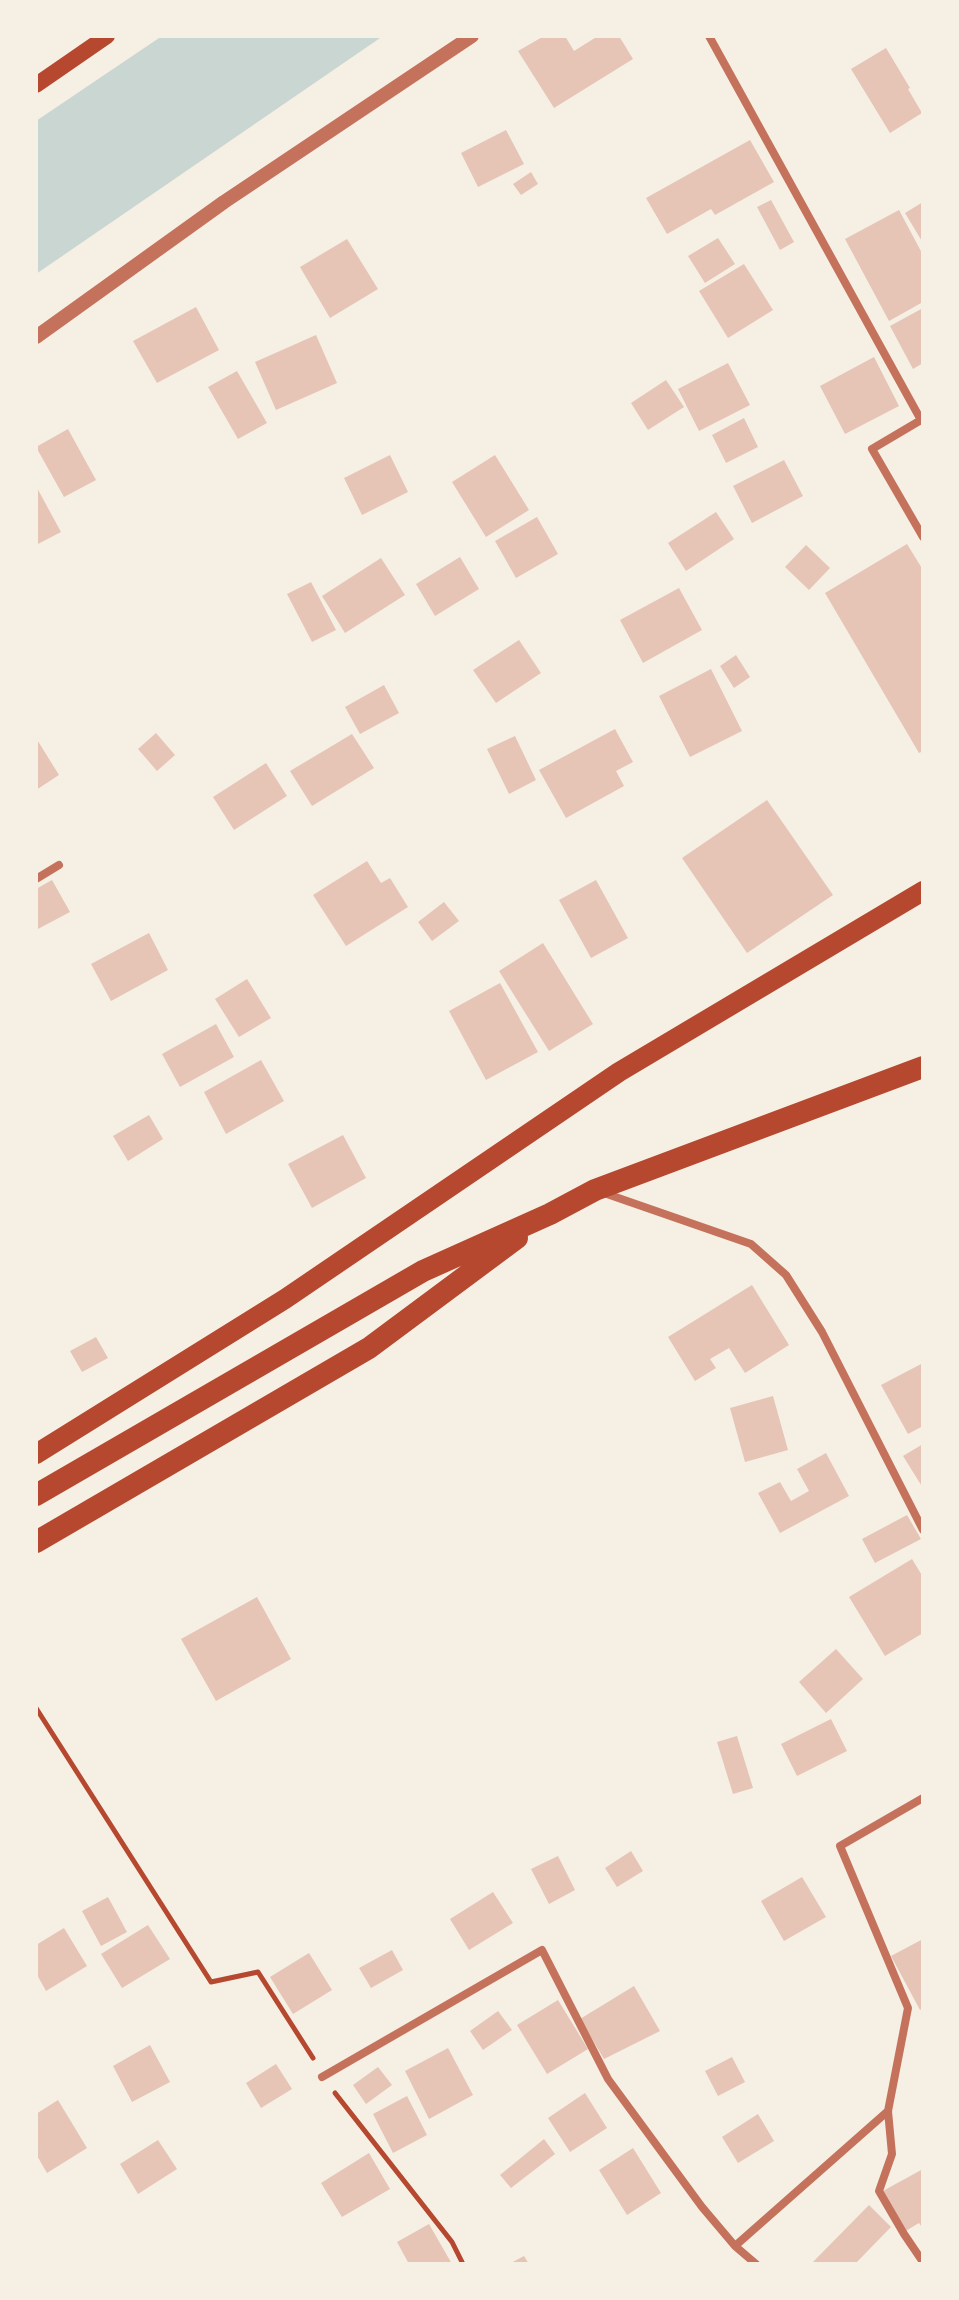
<!DOCTYPE html>
<html>
<head>
<meta charset="utf-8">
<style>
  body { margin:0 }
  #map { position:relative; width:959px; height:2300px; overflow:hidden; background:#f6efe4; font-family:"Source Sans 3",sans-serif }
  canvas { display:block }
  .frame { position:absolute; inset:0; border:38px solid #f6efe4; pointer-events:none }
</style>
</head>
<body>
<div id="map">
<canvas width="959" height="2300"></canvas>
<div class="frame"></div>
</div>
<script>
const context = document.querySelector('canvas').getContext('2d');
context.lineJoin = 'round';
function fillPath(path, color) {
  context.fillStyle = color;
  context.fill(path, 'evenodd');
}
function poly(rows) {
  const path = new Path2D();
  for (const r of rows) {
    path.moveTo(r[0], r[1]);
    for (let i = 2; i < r.length; i += 2) path.lineTo(r[i], r[i + 1]);
  }
  return path;
}
function strokePath(path, color, width, dash) {
  context.strokeStyle = color;
  context.lineWidth = width;
  context.lineCap = dash ? 'butt' : 'round';
  context.setLineDash(dash || []);
  context.stroke(path);
}
const water = poly([
  [162,36,383,36,36,274,36,121]
]);
const building = poly([
  [544,36,565,36,574,51,598,36,619,36,633,59,554,108,518,51],
  [886,48,910,88,908,89,922,113,890,133,851,69],
  [506,130,524,164,478,187,461,153],
  [750,140,774,182,715,215,711,209,667,234,646,198],
  [531,172,538,184,521,195,513,184],
  [771,200,794,242,780,250,757,207],
  [923,202,923,243,905,213],
  [899,210,923,255,923,302,889,321,845,239],
  [718,238,735,264,705,283,688,256],
  [347,239,378,289,330,318,300,267],
  [744,264,773,310,728,338,699,291],
  [196,307,219,350,157,383,133,341],
  [923,308,923,363,913,369,890,326],
  [316,335,337,383,276,410,255,362],
  [874,357,899,406,845,434,820,386],
  [728,363,750,405,699,431,678,389],
  [237,371,267,423,238,439,208,387],
  [666,380,684,407,648,430,631,403],
  [744,418,758,447,726,463,712,435],
  [68,429,96,480,64,497,36,447],
  [390,455,408,492,362,515,344,478],
  [495,455,529,510,486,537,452,482],
  [784,460,803,496,752,523,733,486],
  [36,486,61,532,36,545],
  [716,512,734,539,686,571,668,543],
  [537,517,558,554,516,578,495,541],
  [907,544,923,570,923,751,919,753,825,593],
  [806,545,830,568,809,590,785,567],
  [460,557,479,589,435,616,416,584],
  [381,558,405,595,345,633,322,596],
  [311,582,336,630,312,642,287,594],
  [679,588,702,630,643,663,620,620],
  [519,640,541,673,496,703,473,670],
  [736,655,750,677,734,688,720,666],
  [711,669,742,731,690,757,659,696],
  [384,685,399,713,360,734,345,707],
  [615,729,633,762,616,771,624,786,566,818,539,770],
  [156,733,175,755,157,771,138,749],
  [352,734,374,768,312,806,290,771],
  [515,736,536,780,509,794,487,749],
  [36,738,59,775,36,790],
  [266,763,287,796,234,830,213,797],
  [767,800,833,895,747,953,682,858],
  [367,861,381,883,390,878,408,907,346,946,313,895],
  [52,880,70,912,36,930,36,889],
  [596,880,628,938,591,958,559,900],
  [444,902,459,921,432,941,418,922],
  [149,933,168,970,111,1001,91,964],
  [543,943,593,1024,549,1051,499,971],
  [247,979,271,1018,239,1037,215,999],
  [500,983,538,1052,486,1080,449,1011],
  [216,1024,234,1057,180,1087,162,1054],
  [261,1060,284,1101,226,1134,204,1092],
  [149,1115,163,1139,128,1161,113,1136],
  [343,1135,366,1178,312,1208,288,1164],
  [752,1285,789,1345,745,1373,729,1348,710,1359,716,1368,695,1381,668,1337],
  [96,1337,108,1358,82,1372,70,1351],
  [923,1363,923,1426,908,1434,881,1385],
  [773,1396,788,1450,745,1462,730,1408],
  [923,1444,923,1488,903,1456],
  [826,1453,849,1496,780,1533,758,1493,780,1482,791,1501,809,1491,797,1469],
  [907,1515,921,1539,875,1563,862,1539],
  [912,1559,923,1577,923,1633,885,1656,849,1597],
  [257,1597,291,1659,216,1701,181,1639],
  [836,1649,863,1679,826,1713,799,1682],
  [831,1719,847,1751,797,1776,781,1744],
  [737,1736,753,1788,733,1794,717,1742],
  [631,1851,643,1871,617,1887,605,1868],
  [558,1856,575,1890,549,1904,531,1869],
  [802,1877,826,1917,784,1941,761,1901],
  [493,1892,513,1923,469,1950,450,1919],
  [108,1897,127,1932,101,1946,82,1911],
  [148,1925,170,1959,122,1988,101,1954],
  [64,1928,87,1966,46,1991,36,1973,36,1945],
  [923,1939,923,2008,920,2010,891,1956],
  [392,1950,403,1970,371,1988,359,1968],
  [309,1953,332,1990,293,2014,270,1977],
  [634,1986,660,2031,604,2059,580,2019],
  [558,2000,588,2049,547,2074,517,2025],
  [498,2011,512,2030,483,2050,470,2031],
  [150,2045,170,2082,132,2102,113,2066],
  [448,2048,473,2095,429,2119,405,2071],
  [732,2057,745,2082,718,2096,705,2071],
  [276,2064,292,2089,261,2108,246,2083],
  [378,2067,392,2085,366,2104,353,2085],
  [585,2093,607,2128,570,2152,548,2118],
  [407,2096,427,2135,393,2153,373,2114],
  [58,2100,87,2148,47,2173,36,2154,36,2114],
  [758,2114,774,2141,738,2163,722,2137],
  [544,2139,555,2154,511,2188,500,2175],
  [158,2140,177,2169,138,2194,120,2164],
  [633,2148,661,2193,627,2215,599,2170],
  [369,2153,390,2189,342,2217,321,2183],
  [923,2169,923,2229,919,2223,904,2232,881,2192],
  [869,2205,891,2227,855,2264,811,2264],
  [429,2224,452,2264,409,2264,397,2242],
  [524,2256,529,2264,509,2264]
]);
const path = poly([
  [36,1708,211,1982,258,1972,313,2058],
  [335,2093,452,2242,463,2264]
]);
const minor = poly([
  [709,36,921,420,872,449,923,537],
  [36,879,59,865],
  [604,1193,751,1244,786,1275,822,1332,923,1530],
  [923,1798,840,1846,908,2008,888,2111,892,2154,879,2191,904,2234,923,2262],
  [322,2077,542,1950,608,2079,702,2207,735,2246],
  [756,2264,735,2246,888,2111]
]);
const tertiary = poly([
  [36,337,224,202,472,36]
]);
const secondary = poly([
  [36,85,107,36]
]);
const primary = poly([
  [36,1454,285,1299,619,1072,923,891]
]);
const trunk = poly([
  [36,1495,423,1271,550,1214,595,1190,923,1067],
  [36,1542,369,1348,517,1238]
]);
fillPath(water, '#c9d6d2');
fillPath(building, '#e6c5b7');
strokePath(path, '#b5482f', 5);
strokePath(minor, '#c5725c', 8);
strokePath(tertiary, '#c5725c', 14);
strokePath(secondary, '#b5482f', 16);
strokePath(primary, '#b5482f', 20);
strokePath(trunk, '#b5482f', 22);
</script>
</body>
</html>
